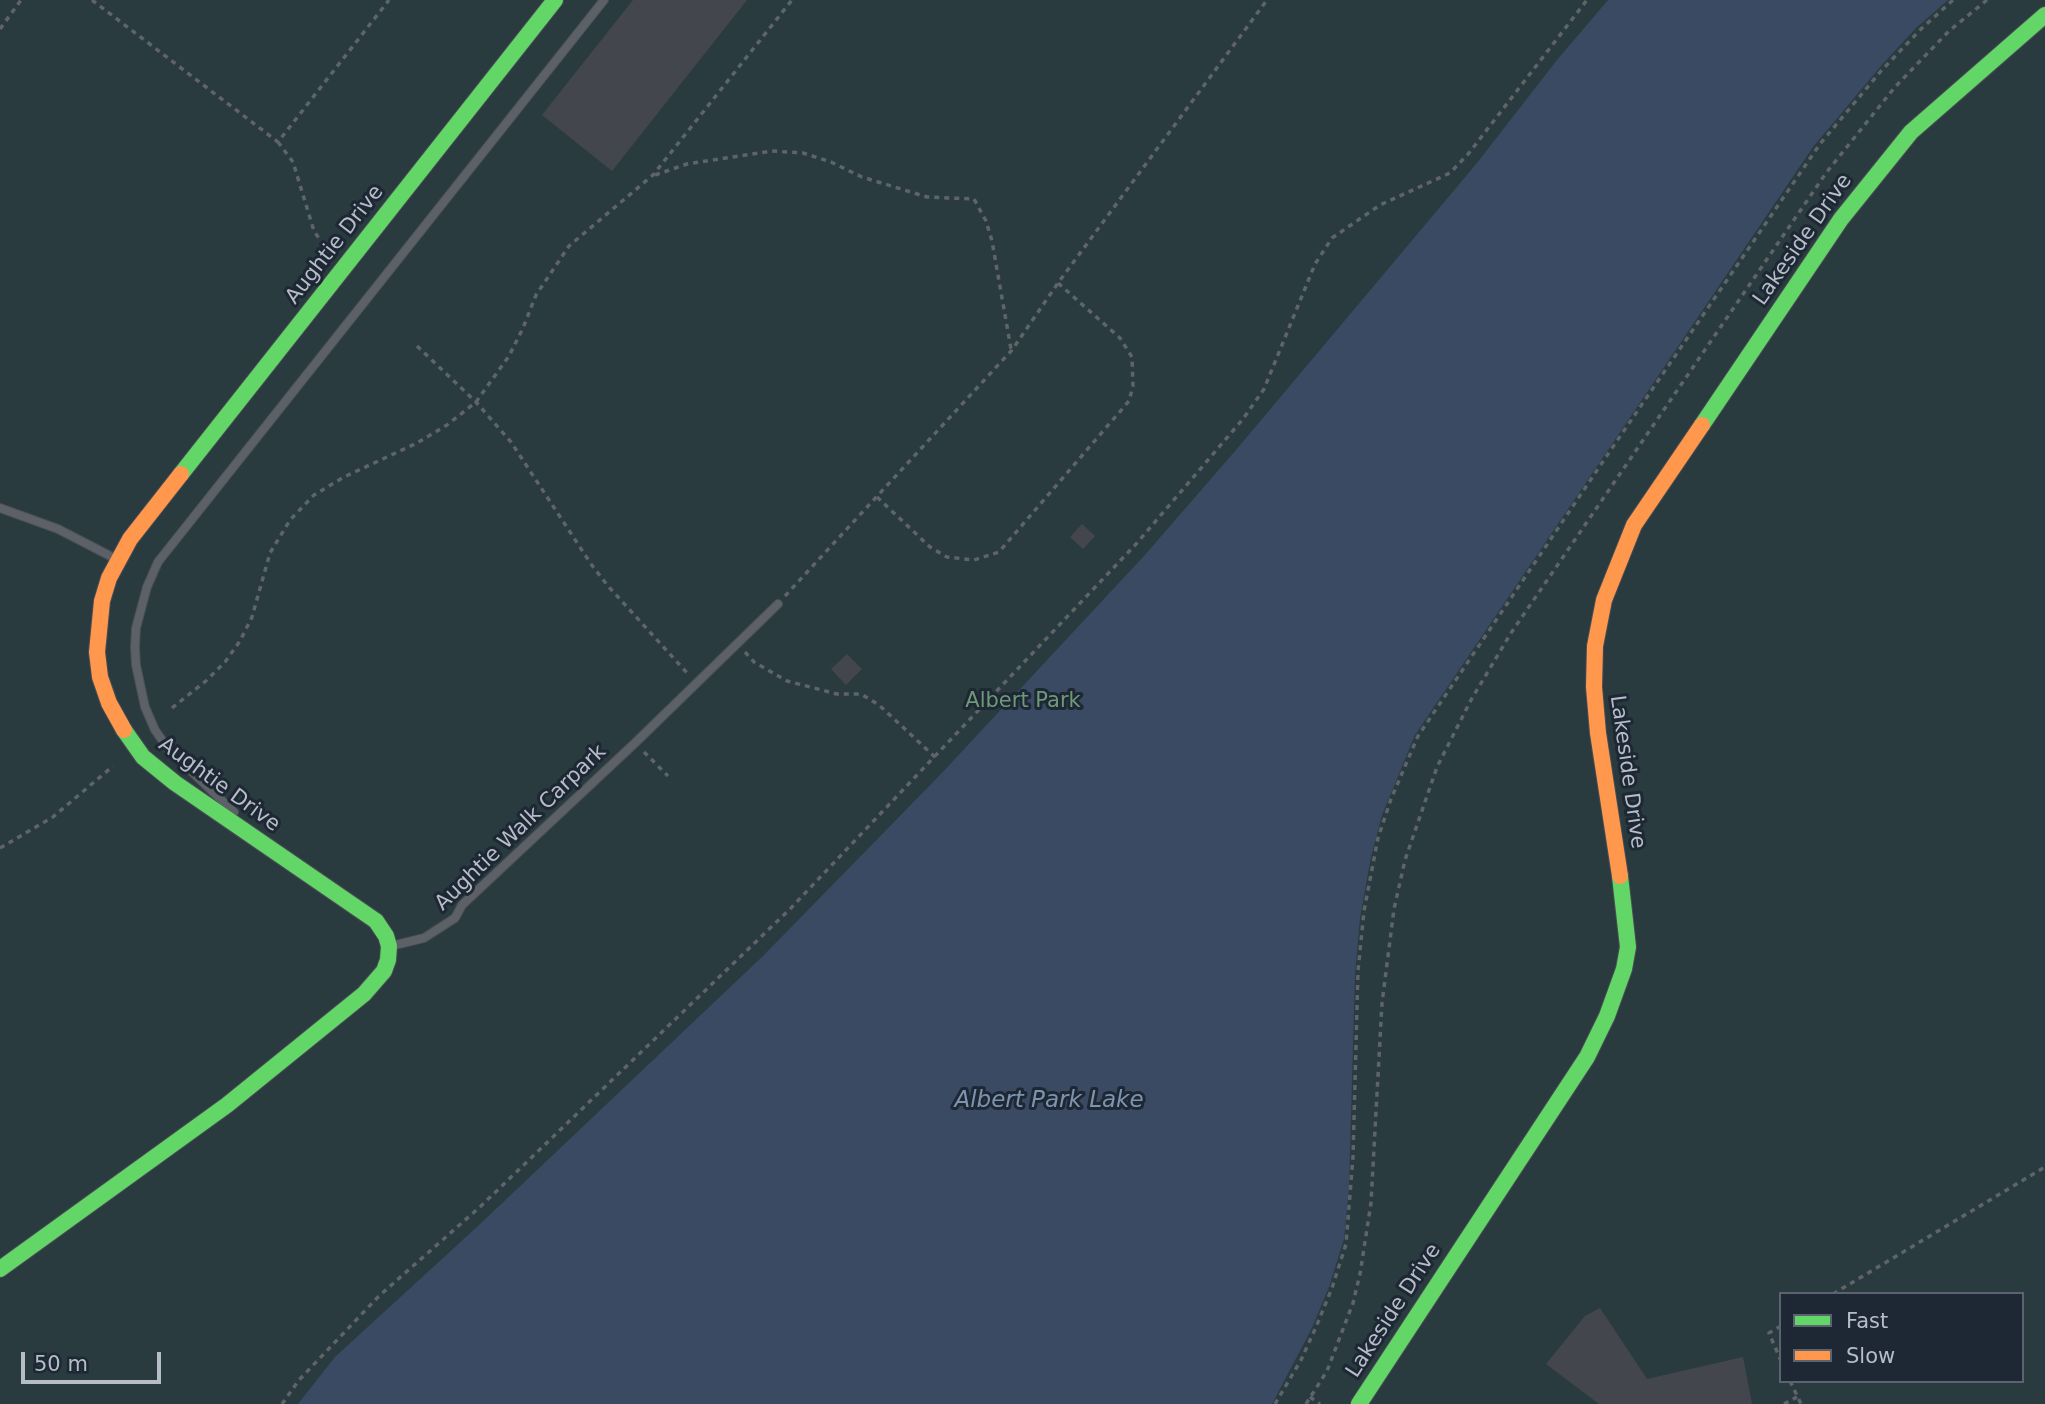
<!DOCTYPE html>
<html>
<head>
<meta charset="utf-8">
<style>
  body { margin:0 }
  #map { position:relative; width:2045px; height:1404px; overflow:hidden; background:#2c3139; font-family:"DejaVu Sans",sans-serif }
  canvas { display:block }
  .legend { position:absolute; left:1779px; top:1292px; width:245px; height:91px; box-sizing:border-box; background:#1e2734; border:2px solid #5b6370; margin:0; padding:9px 12px; list-style:none; font-size:21px; color:#b6bdc9 }
  .legend li { display:flex; align-items:center; gap:14px; height:35px }
  .legend b { width:35px; border:2px solid #5b6370 }
  .scale { position:absolute; left:21px; top:1352px; width:140px; height:32px; box-sizing:border-box; border:4px solid #b6bdc9; border-top:0; padding-left:9px; font-size:21px; line-height:24px; white-space:nowrap; color:#b6bdc9; -webkit-text-stroke:5px #1e2734; paint-order:stroke }
</style>
</head>
<body>
<div id="map">
<canvas width="2045" height="1404"></canvas>
<ul class="legend">
<li><b style="height:9px;background:#63d668"></b>Fast</li>
<li><b style="height:9px;background:#ff974d"></b>Slow</li>
</ul>
<div class="scale">50 m</div>
</div>
<script>
const context = document.querySelector('canvas').getContext('2d');
context.lineJoin = 'round';
function fillPath(path, color) {
  context.fillStyle = color;
  context.fill(path, 'evenodd');
}
function poly(rows) {
  const path = new Path2D();
  for (const r of rows) {
    path.moveTo(r[0], r[1]);
    for (let i = 2; i < r.length; i += 2) path.lineTo(r[i], r[i + 1]);
  }
  return path;
}
function strokePath(path, color, width, dash) {
  context.strokeStyle = color;
  context.lineWidth = width;
  context.lineCap = dash ? 'butt' : 'round';
  context.setLineDash(dash || []);
  context.stroke(path);
}
function write(font, color, halo, rows, align = 'center') {
  context.font = font + ' "DejaVu Sans",sans-serif';
  context.lineWidth = 6;
  context.setLineDash([]);
  context.textBaseline = 'middle';
  context.strokeStyle = halo;
  context.fillStyle = color;
  for (const [text, x, y, turn = 0] of rows) {
    context.save();
    context.translate(x, y);
    context.rotate((+turn || 0) * Math.PI / 180);
    context.textAlign = isNaN(turn) ? turn : align;
    if (halo) context.strokeText(text, 0, 0);
    context.fillText(text, 0, 0);
    context.restore();
  }
}
const green = poly([
  [0,0,2045,0,2045,1404,0,1404],
  [1781,1294,2022,1294,2022,1381,1781,1381]
]);
const water = poly([
  [1608,0,1948,0,1916,28,1880,67,1813,147,1415,735,1382,815,1371,857,1360,918,1355,974,1349,1187,1344,1239,1329,1287,1311,1330,1272,1404,298,1404,335,1357,478,1226,763,956,940,775,1144,556,1236,450,1477,163,1557,60]
]);
const building = poly([
  [633,0,747,0,612,171,542,115],
  [1082,524,1095,536,1083,549,1070,537],
  [847,654,862,669,846,685,831,669],
  [1600,1308,1647,1379,1743,1357,1752,1404,1599,1404,1546,1364,1585,1316]
]);
const path = poly([
  [92,0,278,142,389,0],
  [0,29,21,0],
  [278,142,293,162,314,231,329,253],
  [655,175,687,164,772,151,803,153,831,162,862,177,927,197,974,199,986,221,992,241,1011,349],
  [417,346,476,402,511,442,591,564,608,586,688,674],
  [877,497,930,547,947,557,974,560,999,552,1129,401,1133,386,1132,357,1120,338,1058,283],
  [785,596,1012,350,1058,283,1267,0],
  [745,652,754,662,787,681,837,694,861,694,879,705,936,758],
  [172,708,207,680,225,662,240,641,252,617,270,553,290,520,314,495,344,477,417,443,447,425,476,402,509,356,523,328,536,295,569,246,653,175,792,0],
  [644,752,668,776],
  [0,848,53,817,113,766],
  [1833,1294,2045,1167],
  [1781,1326,1769,1333,1781,1361],
  [1790,1381,1801,1404],
  [1310,1397,1320,1404],
  [282,1404,299,1380,379,1296,481,1206,791,908,1137,543,1243,419,1264,389,1315,264,1332,238,1380,205,1450,173,1469,153,1587,0],
  [1275,1404,1301,1360,1316,1327,1332,1288,1346,1244,1353,1157,1358,971,1364,911,1378,838,1391,799,1418,736,1608,454,1820,144,1881,71,1921,29,1953,0],
  [1306,1404,1327,1371,1353,1303,1360,1274,1371,1203,1382,1003,1394,909,1405,860,1437,767,1471,700,1511,633,1826,173,1895,87,1949,31,1987,0],
  [1784,1404,1797,1397]
]);
const lane = poly([
  [0,508,58,529,118,560],
  [234,812,169,750,155,730,145,707,136,665,135,647,136,628,147,587,158,562,604,0],
  [391,946,424,938,455,918,462,905,635,743,778,604]
]);
const fast = poly([
  [1702,425,1841,219,1911,132,2045,15],
  [181,474,555,0],
  [0,1269,227,1105,364,994,384,971,388,960,389,946,386,936,376,921,175,783,143,757,124,730],
  [1359,1404,1587,1057,1607,1016,1624,969,1628,947,1620,876]
]);
const slow = poly([
  [124,730,109,703,100,677,97,652,102,601,109,578,130,539,181,474],
  [1620,876,1598,733,1594,687,1595,646,1604,600,1634,525,1702,425]
]);
const streetNames = [
  ["Lakeside Drive",1803,240,-55],
  ["Aughtie Drive",335,245,-52],
  ["Lakeside Drive",1627,772,82],
  ["Aughtie Drive",219,785,36],
  ["Aughtie Walk Carpark",521,828,-44],
  ["Lakeside Drive",1394,1311,-57]
];
const parkNames = [
  ["Albert Park",1023,702]
];
const waterNames = [
  ["Albert Park Lake",1049,1101]
];
fillPath(green, '#293b3f');
fillPath(water, '#3b4a63');
fillPath(building, '#43474d');
strokePath(lane, '#4a4d54', 10);
strokePath(fast, '#4a4d54', 18);
strokePath(slow, '#4a4d54', 18);
strokePath(path, '#5f646a', 3.5, [5, 5]);
strokePath(lane, '#5c6067', 8);
strokePath(fast, '#63d668', 16);
strokePath(slow, '#ff974d', 16);
write('21px', '#b6bdc9', '#1e2734', streetNames);
write('21px', '#6e9978', '#1e2734', parkNames);
write('italic 23px', '#7e93b0', '#1e2734', waterNames);
</script>
</body>
</html>
